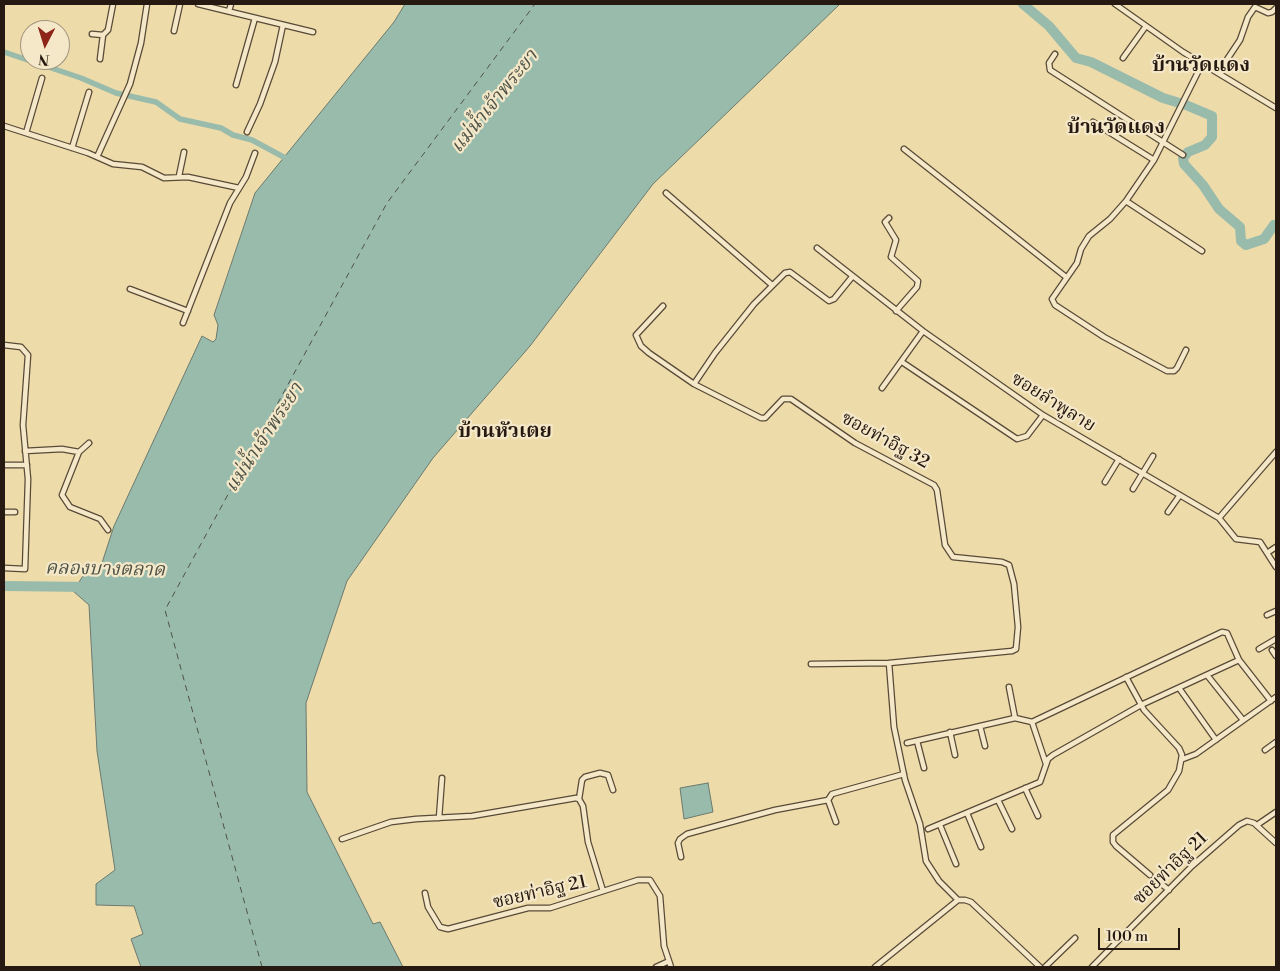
<!DOCTYPE html>
<html>
<head>
<meta charset="utf-8">
<style>
  body { margin:0 }
  #map { position:relative; width:1280px; height:971px; overflow:hidden; background:#eedbaa; font-family:"Libre Bodoni",serif }
  canvas { display:block }
  .frame { position:absolute; inset:0; border:5px solid #261911; pointer-events:none }
  .north { position:absolute; left:20px; top:20px; width:50px; height:50px; box-sizing:border-box; background:#f4e8c8; border:1px solid #a2957f; border-radius:50%; rotate:185deg; font-size:14px; font-weight:700; line-height:20px; text-align:center; color:#261911 }
  .north::after { content:''; display:block; margin:auto; width:18px; height:22px; background:#8f2418; clip-path:polygon(50% 0,100% 100%,50% 72%,0 100%) }
  .scale { position:absolute; left:1098px; top:928px; width:82px; height:22px; box-sizing:border-box; border:2px solid #261911; border-top:0; padding-left:6px; font-size:15px; line-height:18px; white-space:nowrap; color:#261911; -webkit-text-stroke:4px #f4e8c8; paint-order:stroke }
</style>
</head>
<body>
<div id="map">
<canvas width="1280" height="971"></canvas>
<div class="frame"></div>
<div class="north">N</div>
<div class="scale">100 m</div>
</div>
<script>
const context = document.querySelector('canvas').getContext('2d');
context.lineJoin = 'round';
function fillPath(path, color) {
  context.fillStyle = color;
  context.fill(path, 'evenodd');
}
function poly(rows) {
  const path = new Path2D();
  for (const r of rows) {
    path.moveTo(r[0], r[1]);
    for (let i = 2; i < r.length; i += 2) path.lineTo(r[i], r[i + 1]);
  }
  return path;
}
function strokePath(path, color, width, dash) {
  context.strokeStyle = color;
  context.lineWidth = width;
  context.lineCap = dash ? 'butt' : 'round';
  context.setLineDash(dash || []);
  context.stroke(path);
}
function write(font, color, halo, rows, align = 'center') {
  context.font = font + ' "Libre Bodoni","Noto Serif Thai",serif';
  context.lineWidth = 4.5;
  context.setLineDash([]);
  context.textBaseline = 'middle';
  context.strokeStyle = halo;
  context.fillStyle = color;
  for (const [text, x, y, turn = 0] of rows) {
    context.save();
    context.translate(x, y);
    context.rotate((+turn || 0) * Math.PI / 180);
    context.textAlign = isNaN(turn) ? turn : align;
    if (halo) context.strokeText(text, 0, 0);
    context.fillText(text, 0, 0);
    context.restore();
  }
}
const water = poly([
  [405,4,840,4,653,184,530,346,433,458,347,581,306,703,307,792,373,924,380,922,403,967,141,967,131,939,143,934,134,906,96,905,96,884,115,870,97,751,89,605,73,591,83,576,100,569,114,526,202,336,213,342,216,339,218,325,214,315,255,193,394,22,405,4],
  [708,783,713,812,684,819,680,788,708,783]
]);
const canal = poly([
  [4,52,81,78,116,93,156,102,180,119,221,128,233,135,252,140,291,161]
]);
const river = poly([
  [1023,4,1049,26,1076,58,1091,62,1163,98,1186,105,1212,116,1212,137,1205,145,1188,152,1183,158,1184,164,1203,185,1219,209,1240,227,1241,241,1246,245,1264,239,1274,225,1276,226],
  [4,586,90,587]
]);
const ferry = poly([
  [262,967,165,610,387,203,535,4]
]);
const street = poly([
  [198,4,313,32],
  [1115,4,1183,52,1276,108],
  [229,11,231,4],
  [174,31,180,4],
  [92,34,103,35,108,30,113,4],
  [1055,54,1049,63,1050,70,1183,155],
  [1123,58,1146,26],
  [100,59,103,35],
  [1218,73,1240,40,1248,17,1255,7,1268,13,1272,12,1276,8],
  [236,85,255,18],
  [1093,122,1154,160],
  [4,126,88,153,113,164,142,167,164,178,188,177,239,188],
  [247,132,260,104,275,62,283,25],
  [26,133,42,78],
  [72,148,89,92],
  [904,149,1066,277],
  [97,157,130,84,141,43,147,4],
  [179,176,184,152],
  [666,193,772,285],
  [1126,201,1202,251],
  [889,218,885,222,896,240,891,257,918,281,917,287,896,311],
  [817,248,923,331,1043,415,1219,518,1236,539,1260,542,1276,567],
  [130,289,188,311],
  [663,306,636,335,641,346,649,353,694,384,761,418,765,418,783,399,791,399,855,443,934,485,937,490,945,545,953,557,1002,562,1009,565,1014,584,1018,627,1016,649,1012,651,889,663,894,727,905,780,920,824,926,861,939,881,958,900],
  [183,323,230,203,246,177,255,153],
  [4,345,21,347,28,355,23,425,28,479,25,569,4,568],
  [1186,350,1177,368,1174,371,1167,371,1104,337,1055,305,1052,299,1077,263,1081,249,1089,236,1110,219,1126,201,1154,160,1202,64],
  [902,362,1017,439,1027,436,1043,415],
  [694,384,715,353,754,304,785,273,790,272,829,301,834,299,852,277],
  [882,388,923,331],
  [89,443,79,452,62,495,70,507,100,519,108,530],
  [25,451,62,449,79,452],
  [4,465,27,465],
  [1105,482,1119,459],
  [1133,489,1153,456],
  [4,512,15,512],
  [1168,512,1180,495],
  [1219,518,1276,452],
  [1267,553,1276,547],
  [1267,615,1276,611],
  [1259,649,1276,639],
  [1272,650,1276,656],
  [811,664,889,663],
  [1207,675,1243,720],
  [1126,677,1144,710,1179,748,1182,755,1179,771,1168,790,1113,835,1113,842,1116,846,1150,875],
  [1009,687,1015,718],
  [1179,688,1216,740],
  [980,726,985,746],
  [950,732,955,755],
  [917,741,924,768],
  [907,743,1015,718,1032,722],
  [1265,750,1276,742],
  [1183,759,1196,754,1276,697],
  [1046,764,1032,722,1222,632,1227,633,1239,660,1271,701],
  [1025,788,1038,816],
  [579,799,582,780,585,777,600,773,608,775,613,790],
  [998,800,1012,829],
  [967,813,981,847],
  [439,818,442,778],
  [836,822,828,800,832,794,904,774],
  [940,825,956,864],
  [1257,825,1276,812],
  [928,829,1040,782,1048,759,1053,755,1141,705,1239,660],
  [342,839,391,822,416,819,472,816,576,798,579,799,583,806,588,842,603,891],
  [681,857,678,843,680,839,687,834,775,810,828,800],
  [1155,879,1169,890],
  [425,893,428,907,440,927,448,929,528,908,550,908,638,880,650,880,660,896,664,946,671,967],
  [656,967,667,962],
  [875,967,958,900,965,900,971,902,1040,967],
  [1045,967,1075,938],
  [1092,967,1192,866,1239,825,1247,821,1254,823,1276,843]
]);
const streetNames = [
  ["ซอยลำพูลาย",1053,403,32],
  ["ซอยท่าอิฐ 32",885,441,29],
  ["ซอยท่าอิฐ 21",1171,869,-44],
  ["ซอยท่าอิฐ 21",540,893,-13]
];
const waterNames = [
  ["แม่น้ำเจ้าพระยา",495,102,-51],
  ["แม่น้ำเจ้าพระยา",265,438,-57],
  ["คลองบางตลาด",105,570,1]
];
const quarterNames = [
  ["บ้านวัดแดง",1201,66],
  ["บ้านวัดแดง",1116,128],
  ["บ้านหัวเตย",505,432]
];
fillPath(water, '#99bbac');
strokePath(water, '#6b7a6e', 1);
strokePath(canal, '#99bbac', 5.5);
strokePath(river, '#99bbac', 10);
strokePath(ferry, '#4e5247', 1, [6, 5]);
strokePath(street, '#584a37', 7);
strokePath(street, '#f4e8c8', 4.5);
write('18px', '#261911', '#f4e8c8', streetNames);
write('italic 19px', '#4e5247', '#f4e8c8', waterNames);
write('bold 20px', '#261911', '#f4e8c8', quarterNames);
</script>
</body>
</html>
